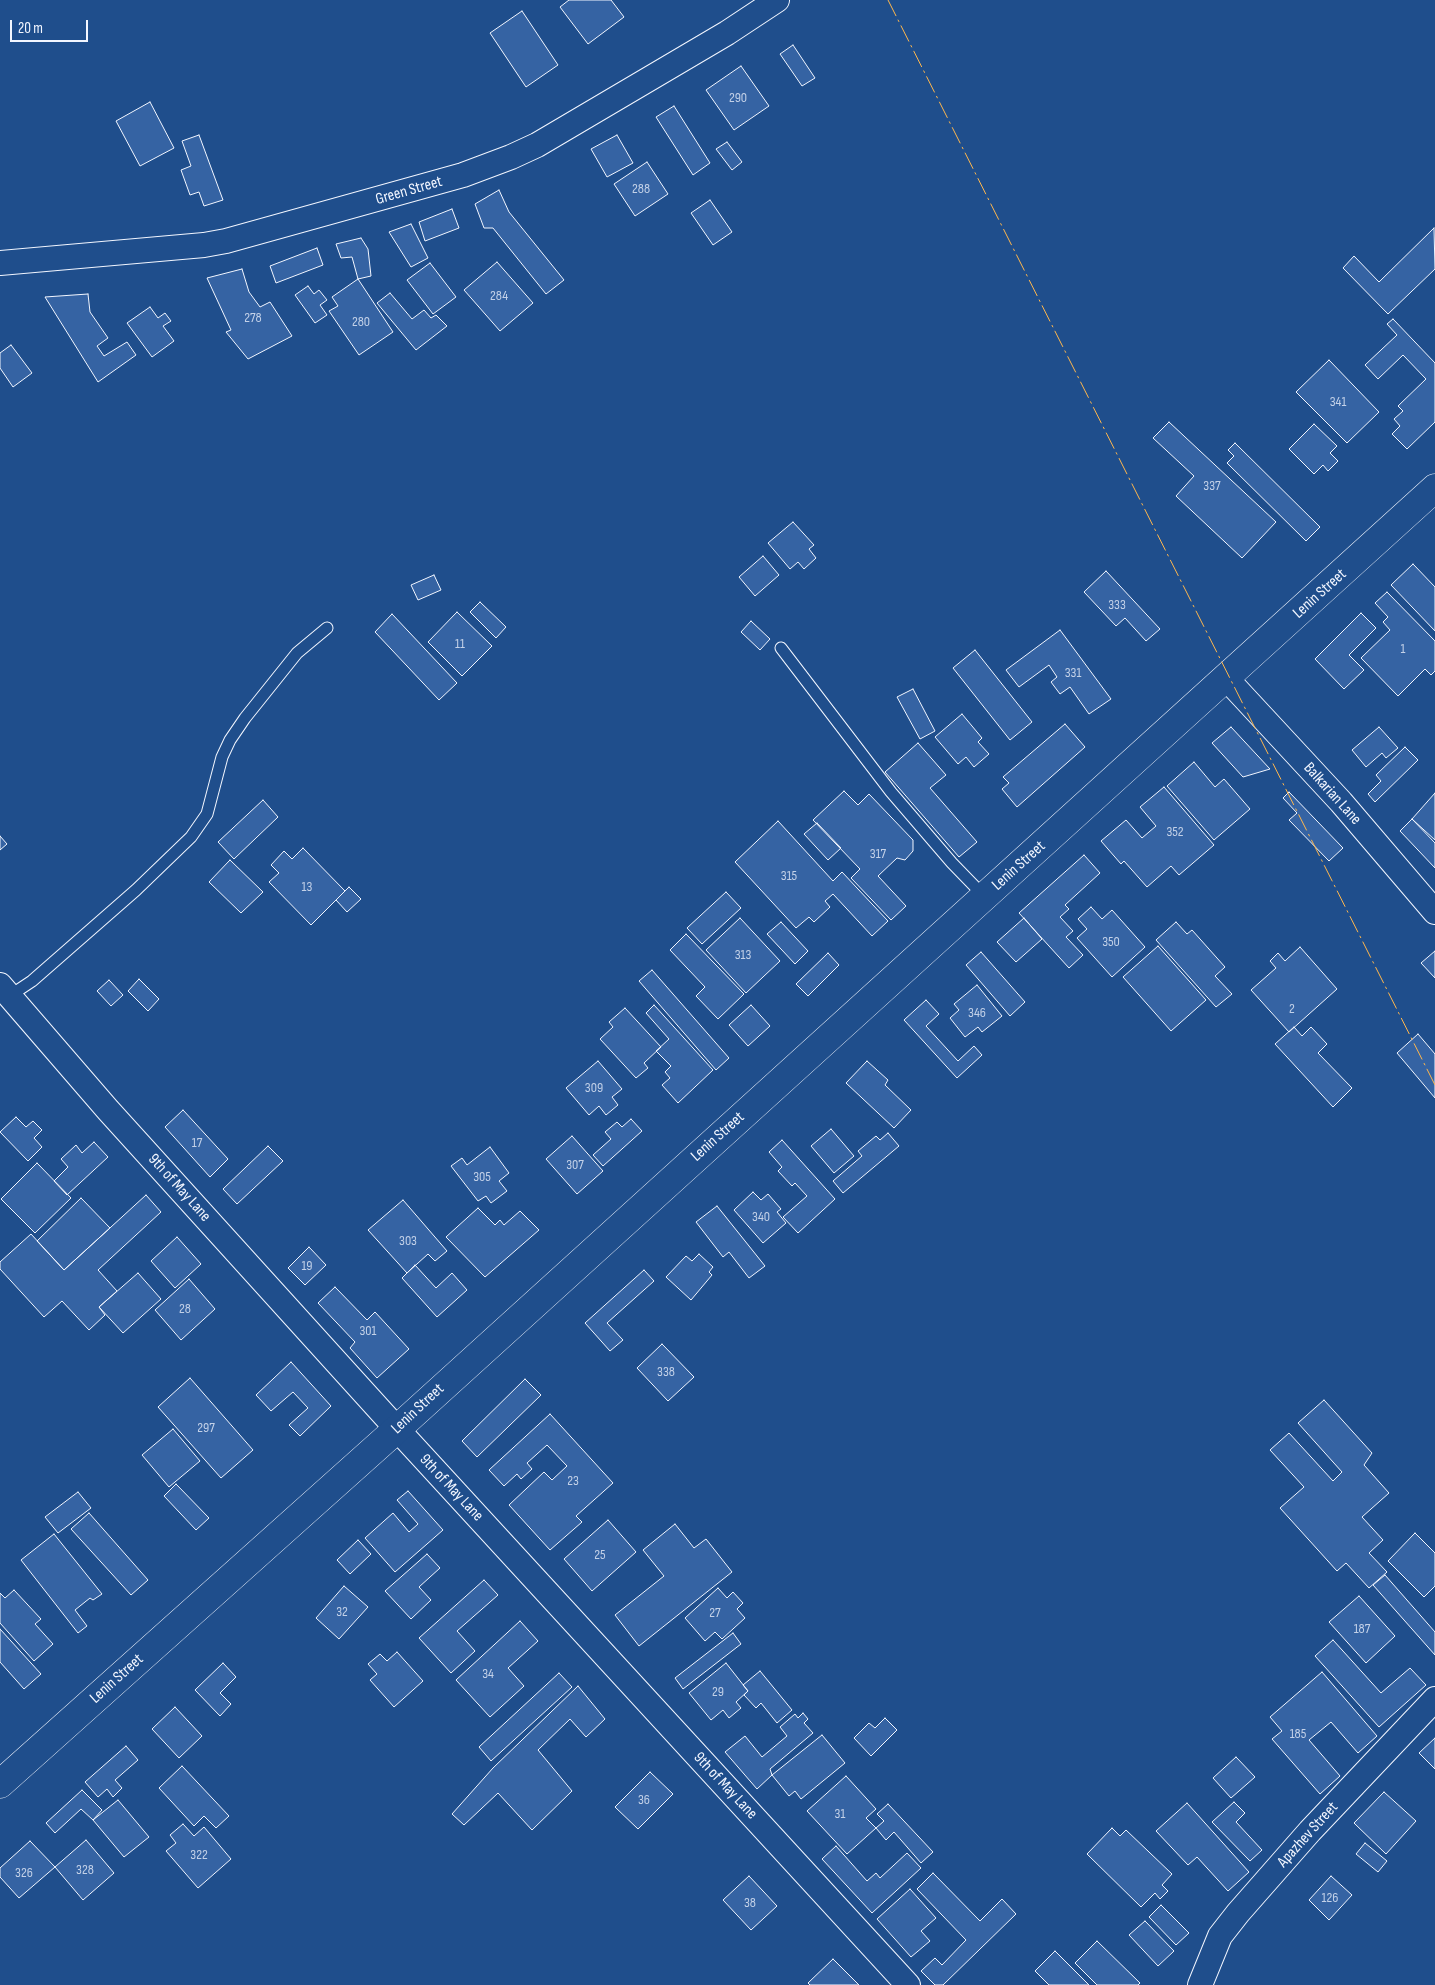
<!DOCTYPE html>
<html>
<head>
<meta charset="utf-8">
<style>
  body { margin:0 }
  #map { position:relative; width:1435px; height:1985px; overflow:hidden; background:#1f4e8c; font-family:"Sofia Sans Condensed",sans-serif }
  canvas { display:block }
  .scale { position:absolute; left:10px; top:20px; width:78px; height:22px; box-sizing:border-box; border:2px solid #f2f6ff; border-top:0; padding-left:6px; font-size:15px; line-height:18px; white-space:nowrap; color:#f2f6ff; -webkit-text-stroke:4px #1f4e8c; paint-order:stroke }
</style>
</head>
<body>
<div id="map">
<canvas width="1435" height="1985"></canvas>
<div class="scale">20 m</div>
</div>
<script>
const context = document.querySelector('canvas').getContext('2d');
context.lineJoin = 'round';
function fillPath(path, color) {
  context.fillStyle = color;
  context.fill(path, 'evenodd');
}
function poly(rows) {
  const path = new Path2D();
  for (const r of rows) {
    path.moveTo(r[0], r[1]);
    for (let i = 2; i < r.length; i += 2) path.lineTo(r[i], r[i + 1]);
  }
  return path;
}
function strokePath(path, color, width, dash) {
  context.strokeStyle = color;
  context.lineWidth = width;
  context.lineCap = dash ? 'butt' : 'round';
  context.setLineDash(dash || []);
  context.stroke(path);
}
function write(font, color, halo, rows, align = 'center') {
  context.font = font + ' "Sofia Sans Condensed",sans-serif';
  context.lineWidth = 4;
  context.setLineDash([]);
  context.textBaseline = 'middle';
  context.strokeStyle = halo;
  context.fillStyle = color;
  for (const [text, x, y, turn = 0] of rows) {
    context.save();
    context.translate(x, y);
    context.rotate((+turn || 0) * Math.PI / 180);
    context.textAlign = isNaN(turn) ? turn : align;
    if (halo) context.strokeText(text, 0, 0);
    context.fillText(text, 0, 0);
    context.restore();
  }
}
const building = poly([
  [569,0,611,0,624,17,588,44,560,7,569,0],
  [522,11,558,65,526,87,490,33,522,11],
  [793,45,815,78,802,86,780,54,793,45],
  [741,66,769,106,734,130,706,90,741,66],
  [150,102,174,148,140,166,116,121,150,102],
  [674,106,710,163,693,175,656,117,674,106],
  [199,135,223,200,204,206,199,192,190,195,181,170,191,166,182,141,199,135],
  [617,135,633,163,607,177,591,149,617,135],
  [727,142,742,162,732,170,716,149,727,142],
  [647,162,668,194,635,216,614,184,647,162],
  [499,190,509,212,564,280,546,294,493,228,484,228,475,204,499,190],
  [710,200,732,232,713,245,691,213,710,200],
  [452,209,459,228,425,241,419,222,452,209],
  [411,224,428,258,411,267,389,232,411,224],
  [1434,228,1435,269,1388,314,1343,268,1354,256,1379,282,1434,228],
  [361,238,368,249,371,276,358,279,352,257,341,258,336,244,361,238],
  [317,248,323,265,276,283,270,266,317,248],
  [497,262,533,303,500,331,464,290,497,262],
  [430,263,456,297,433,314,407,280,430,263],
  [242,269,249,292,260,307,270,302,292,336,248,359,226,332,231,330,207,278,242,269],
  [358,279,393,332,359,355,329,311,338,306,332,297,358,279],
  [308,286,314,294,319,290,327,300,320,305,327,315,315,323,295,295,308,286],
  [390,293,412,319,424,310,431,318,436,315,447,326,416,350,377,303,390,293],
  [88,294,90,312,108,338,97,346,104,356,127,342,136,355,98,382,45,297,88,294],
  [150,307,158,318,165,313,171,321,163,326,174,341,152,357,127,323,150,307],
  [1393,319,1435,363,1435,422,1407,449,1392,434,1400,426,1394,419,1403,411,1398,406,1426,379,1403,355,1378,379,1365,365,1397,335,1387,324,1393,319],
  [11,345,32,373,13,387,0,368,0,353,11,345],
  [1329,360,1379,412,1347,443,1296,392,1329,360],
  [1169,422,1276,522,1242,558,1176,496,1194,476,1153,438,1169,422],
  [1314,424,1337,446,1330,453,1338,461,1328,471,1323,465,1314,474,1289,449,1314,424],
  [1235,443,1320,527,1306,541,1227,463,1234,456,1228,450,1235,443],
  [793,522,814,545,809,549,816,558,804,569,798,562,790,569,768,543,793,522],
  [763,556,779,575,755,596,739,577,763,556],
  [1413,564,1435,587,1435,631,1391,585,1413,564],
  [1106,571,1160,629,1146,641,1125,618,1116,626,1084,592,1106,571],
  [434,575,441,590,418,600,411,585,434,575],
  [1387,592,1435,641,1435,671,1431,675,1425,669,1398,696,1361,658,1390,630,1383,622,1388,617,1375,603,1387,592],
  [480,602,506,627,496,638,470,612,480,602],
  [457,612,492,646,462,676,428,642,457,612],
  [1361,613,1376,628,1349,655,1364,670,1344,689,1315,659,1361,613],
  [392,614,457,683,439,700,375,632,392,614],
  [751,621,770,639,760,650,741,632,751,621],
  [1060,630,1111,699,1089,714,1070,687,1060,694,1051,682,1057,677,1049,665,1019,687,1006,670,1060,630],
  [975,650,1032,722,1010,740,953,668,975,650],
  [913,689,935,731,920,739,897,697,913,689],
  [962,714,982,738,978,742,989,754,974,767,966,757,958,764,935,737,962,714],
  [1065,724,1085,747,1017,807,1002,789,1009,783,1003,777,1065,724],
  [1231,727,1270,769,1243,777,1212,743,1231,727],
  [1379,727,1398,748,1386,758,1382,753,1366,767,1352,750,1379,727],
  [918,743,946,775,930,788,977,842,959,857,885,772,918,743],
  [1405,747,1418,760,1375,802,1368,794,1381,781,1376,775,1405,747],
  [1194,762,1215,787,1224,779,1250,809,1214,840,1167,786,1194,762],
  [1164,787,1214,845,1179,875,1171,866,1147,887,1124,861,1121,864,1101,841,1126,820,1142,838,1156,826,1140,807,1164,787],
  [844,791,858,805,869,794,913,840,913,851,905,860,897,858,878,876,906,906,891,920,851,878,860,869,813,820,844,791],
  [1289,792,1343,848,1329,861,1289,820,1297,813,1283,798,1289,792],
  [1435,793,1435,840,1412,819,1435,793],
  [263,800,278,817,234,859,218,842,263,800],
  [1412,819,1435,843,1435,868,1400,831,1412,819],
  [778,821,833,881,842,872,888,921,872,936,833,894,825,901,830,907,814,922,809,917,796,928,735,862,778,821],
  [817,823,841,848,828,860,804,834,817,823],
  [0,836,7,844,0,850,0,836],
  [303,848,345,891,311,925,269,882,279,873,271,865,284,851,292,859,303,848],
  [1084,855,1100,873,1065,905,1069,909,1060,917,1073,931,1066,937,1083,955,1069,968,1019,913,1084,855],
  [230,860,263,892,241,913,209,882,230,860],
  [349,887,361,899,347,912,336,900,349,887],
  [726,892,741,908,702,944,687,928,726,892],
  [1091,907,1102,919,1112,910,1145,947,1112,977,1077,938,1087,929,1078,919,1091,907],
  [740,918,780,961,746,993,706,950,740,918],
  [1024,918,1042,939,1016,962,997,942,1024,918],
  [781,922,808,951,795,964,767,934,781,922],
  [1176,922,1187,934,1192,930,1225,967,1215,976,1232,994,1216,1007,1156,940,1176,922],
  [686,934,744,994,718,1019,696,996,705,987,670,950,686,934],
  [1158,946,1206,1000,1171,1031,1123,977,1158,946],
  [1300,947,1337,989,1289,1032,1251,990,1276,968,1270,961,1278,953,1285,961,1300,947],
  [1435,951,1435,978,1421,963,1435,951],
  [981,952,1025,1002,1010,1016,966,965,981,952],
  [828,953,839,965,808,996,796,984,828,953],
  [652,970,729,1058,716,1070,639,981,652,970],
  [139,979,159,999,148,1011,128,991,139,979],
  [109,980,123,995,111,1006,97,991,109,980],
  [977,985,1002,1016,982,1032,978,1027,965,1037,950,1018,959,1010,954,1004,977,985],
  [926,1000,939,1014,926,1026,958,1061,974,1046,982,1055,957,1078,904,1020,926,1000],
  [654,1005,713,1070,678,1103,662,1085,670,1078,665,1072,671,1066,656,1051,669,1039,646,1013,654,1005],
  [751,1005,770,1026,748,1046,729,1025,751,1005],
  [625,1008,661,1047,644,1063,648,1068,636,1078,600,1039,613,1027,609,1022,625,1008],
  [1294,1027,1302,1036,1311,1027,1327,1044,1318,1053,1352,1088,1333,1107,1275,1044,1294,1027],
  [1418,1034,1435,1054,1435,1098,1397,1053,1418,1034],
  [598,1061,622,1089,612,1097,618,1105,606,1115,599,1106,589,1115,566,1088,598,1061],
  [867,1061,888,1080,885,1085,911,1110,894,1128,846,1083,867,1061],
  [183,1110,228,1159,210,1177,165,1127,183,1110],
  [16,1117,26,1127,33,1121,42,1130,34,1138,42,1147,28,1161,0,1132,16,1117],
  [631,1119,642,1131,603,1166,593,1155,611,1139,605,1132,617,1122,622,1127,631,1119],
  [831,1129,854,1156,834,1173,811,1146,831,1129],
  [888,1133,899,1146,843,1193,833,1181,862,1156,858,1151,876,1136,880,1140,888,1133],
  [572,1136,603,1171,577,1194,546,1159,572,1136],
  [782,1140,835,1199,798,1233,783,1217,807,1196,795,1183,792,1186,778,1171,782,1167,769,1152,782,1140],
  [94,1142,108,1157,67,1195,54,1181,68,1167,61,1159,76,1145,82,1153,94,1142],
  [268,1146,283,1161,237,1204,223,1189,268,1146],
  [490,1147,509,1173,499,1181,507,1191,491,1203,486,1196,478,1201,451,1166,462,1158,467,1165,490,1147],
  [37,1163,71,1198,35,1233,1,1199,37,1163],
  [753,1192,761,1200,768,1194,781,1209,777,1212,786,1223,763,1243,734,1210,753,1192],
  [146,1195,161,1212,98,1270,117,1291,99,1307,105,1315,89,1330,62,1301,44,1317,0,1269,0,1262,31,1234,64,1270,146,1195],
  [81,1198,110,1228,64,1270,37,1241,81,1198],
  [403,1200,447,1251,435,1261,428,1254,407,1273,368,1230,403,1200],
  [717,1206,765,1266,749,1278,729,1252,723,1257,696,1222,717,1206],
  [478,1208,495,1225,500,1220,504,1225,520,1211,539,1230,485,1277,446,1237,478,1208],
  [177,1237,201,1264,175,1288,151,1261,177,1237],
  [309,1247,326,1265,305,1285,288,1268,309,1247],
  [699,1254,713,1267,709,1272,712,1275,691,1300,666,1277,686,1256,692,1261,699,1254],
  [415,1265,436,1288,452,1273,467,1290,437,1317,402,1278,415,1265],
  [644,1270,654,1281,607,1323,623,1340,610,1351,585,1323,644,1270],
  [138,1273,161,1299,123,1333,99,1307,138,1273],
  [189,1279,215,1309,181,1340,155,1310,189,1279],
  [335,1287,367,1320,375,1312,409,1349,377,1378,350,1348,355,1342,318,1303,335,1287],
  [662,1344,694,1377,668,1401,637,1368,662,1344],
  [291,1362,331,1406,300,1436,289,1425,308,1408,293,1392,271,1411,256,1395,291,1362],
  [190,1378,253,1450,221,1478,158,1407,190,1378],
  [525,1379,541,1395,477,1457,462,1441,525,1379],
  [1324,1400,1372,1453,1364,1465,1389,1493,1362,1517,1383,1540,1369,1553,1387,1572,1369,1588,1346,1563,1337,1571,1280,1508,1304,1487,1270,1450,1289,1433,1333,1481,1342,1472,1298,1423,1324,1400],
  [550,1414,613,1483,576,1516,582,1522,550,1550,509,1505,544,1472,552,1480,567,1466,547,1445,527,1463,532,1469,521,1479,517,1474,504,1486,489,1470,550,1414],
  [173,1429,200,1461,169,1487,142,1455,173,1429],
  [176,1484,209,1518,196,1530,164,1496,176,1484],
  [408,1491,443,1530,395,1572,365,1538,393,1513,409,1532,418,1524,397,1500,408,1491],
  [78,1492,91,1508,58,1533,45,1517,78,1492],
  [89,1513,148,1580,131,1595,71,1529,89,1513],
  [608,1520,636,1552,592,1591,564,1559,608,1520],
  [675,1524,694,1548,706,1539,732,1572,639,1646,615,1615,664,1576,643,1550,675,1524],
  [1415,1533,1435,1553,1435,1586,1424,1597,1388,1561,1415,1533],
  [54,1534,102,1594,93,1600,90,1598,75,1610,87,1626,78,1633,21,1560,54,1534],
  [358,1540,371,1554,350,1574,337,1560,358,1540],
  [427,1554,440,1568,419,1587,431,1600,411,1619,385,1591,427,1554],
  [1385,1575,1435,1632,1435,1655,1373,1585,1385,1575],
  [484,1580,498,1595,457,1631,475,1651,451,1673,419,1638,484,1580],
  [344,1586,368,1607,339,1639,316,1618,344,1586],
  [718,1588,727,1598,733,1592,743,1603,737,1609,745,1618,722,1639,715,1632,705,1641,685,1618,718,1588],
  [14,1590,41,1619,35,1624,53,1644,34,1661,0,1623,0,1593,5,1598,14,1590],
  [1359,1596,1395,1636,1366,1663,1329,1622,1359,1596],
  [520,1621,538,1641,508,1668,524,1686,490,1717,456,1680,520,1621],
  [0,1629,41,1674,24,1689,0,1662,0,1629],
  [733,1633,741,1644,683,1689,675,1678,733,1633],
  [1333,1640,1381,1693,1410,1668,1426,1685,1379,1727,1315,1656,1333,1640],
  [397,1652,423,1681,394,1707,370,1680,377,1674,368,1664,380,1654,387,1661,397,1652],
  [223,1663,236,1677,220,1693,231,1704,220,1716,195,1690,223,1663],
  [726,1663,748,1691,736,1702,741,1708,729,1718,723,1710,711,1720,689,1693,726,1663],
  [760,1671,792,1710,777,1723,761,1703,756,1708,744,1695,748,1691,743,1685,760,1671],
  [1322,1672,1377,1736,1358,1753,1331,1722,1309,1740,1340,1776,1320,1794,1272,1739,1282,1731,1270,1717,1322,1672],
  [559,1673,572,1687,491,1761,479,1747,559,1673],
  [578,1686,605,1719,586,1737,570,1719,538,1750,572,1791,532,1830,498,1793,464,1825,452,1814,493,1768,578,1686],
  [175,1707,202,1736,179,1758,152,1729,175,1707],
  [803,1713,808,1719,804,1723,813,1733,770,1769,772,1775,757,1789,725,1752,745,1736,762,1757,787,1736,780,1727,795,1714,798,1718,803,1713],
  [885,1718,897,1730,871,1756,854,1738,869,1723,875,1728,885,1718],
  [822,1735,845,1763,801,1799,795,1791,789,1796,772,1775,822,1735],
  [1435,1738,1435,1769,1419,1753,1435,1738],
  [126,1746,138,1760,115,1780,122,1788,113,1797,107,1789,98,1797,85,1782,126,1746],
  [1236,1757,1255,1777,1231,1798,1213,1778,1236,1757],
  [182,1766,229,1816,216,1828,204,1816,194,1826,159,1788,182,1766],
  [650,1772,673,1794,638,1829,615,1807,650,1772],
  [846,1776,876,1809,866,1818,876,1828,847,1854,807,1811,846,1776],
  [82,1790,102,1810,93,1820,81,1809,55,1833,46,1823,82,1790],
  [1384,1792,1416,1821,1386,1854,1354,1823,1384,1792],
  [118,1800,149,1837,124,1857,93,1820,118,1800],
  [1234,1802,1245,1813,1236,1822,1262,1850,1250,1861,1212,1822,1234,1802],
  [1187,1803,1249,1872,1228,1891,1197,1857,1188,1865,1156,1831,1187,1803],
  [888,1804,933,1852,921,1863,894,1832,886,1840,876,1828,884,1821,877,1814,888,1804],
  [183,1824,194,1836,204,1827,231,1859,198,1888,166,1851,176,1843,170,1835,183,1824],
  [1112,1828,1120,1836,1126,1830,1172,1874,1162,1885,1168,1891,1160,1899,1155,1893,1141,1907,1087,1854,1112,1828],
  [86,1840,114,1873,83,1900,55,1867,86,1840],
  [30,1841,55,1867,19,1898,0,1877,0,1868,30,1841],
  [1365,1843,1387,1861,1378,1872,1356,1854,1365,1843],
  [836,1846,867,1881,876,1873,880,1878,907,1853,921,1868,872,1913,822,1859,836,1846],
  [933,1873,980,1921,1002,1899,1016,1914,943,1985,935,1985,921,1971,935,1958,942,1965,966,1940,917,1889,933,1873],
  [749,1876,777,1906,751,1930,723,1900,749,1876],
  [1331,1876,1352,1895,1329,1920,1309,1900,1331,1876],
  [910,1889,936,1918,921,1931,930,1941,911,1957,877,1919,910,1889],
  [1161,1905,1189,1933,1176,1945,1149,1917,1161,1905],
  [1145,1921,1174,1951,1158,1966,1129,1935,1145,1921],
  [1097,1941,1140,1983,1138,1985,1097,1985,1075,1963,1097,1941],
  [1055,1951,1089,1985,1049,1985,1035,1971,1055,1951],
  [833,1959,859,1985,810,1985,808,1983,833,1959]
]);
const service = poly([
  [781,648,891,792,952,863,985,897],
  [8,997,32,981,136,890,191,837,207,814,222,757,230,740,245,718,297,653,327,628]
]);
const minor = poly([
  [0,263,204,245,226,241,463,175,511,157,537,145,727,33,777,0],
  [1226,678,1341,802,1435,912],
  [0,985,108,1110,397,1429,908,1985],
  [1200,1985,1220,1936,1238,1913,1310,1831,1435,1699]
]);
const tertiary = poly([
  [0,1784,397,1429,1435,488]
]);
const power = poly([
  [888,0,1435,1085]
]);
const numberNames = [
  ["290",738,98],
  ["288",641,189],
  ["284",499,296],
  ["278",253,318],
  ["280",361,322],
  ["341",1338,402],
  ["337",1212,486],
  ["333",1117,605],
  ["11",460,644],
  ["1",1403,649],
  ["331",1073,673],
  ["352",1175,832],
  ["317",878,854],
  ["315",789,876],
  ["13",307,887],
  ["350",1111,942],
  ["313",743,955],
  ["2",1292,1009],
  ["346",977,1013],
  ["309",594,1088],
  ["17",197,1143],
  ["307",575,1165],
  ["305",482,1177],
  ["340",761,1217],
  ["303",408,1241],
  ["19",307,1266],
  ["28",185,1309],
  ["301",368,1331],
  ["338",666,1372],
  ["297",206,1428],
  ["23",573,1481],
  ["25",600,1555],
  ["32",342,1612],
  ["27",715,1613],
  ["187",1362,1629],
  ["34",488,1674],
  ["29",718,1692],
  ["185",1298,1734],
  ["36",644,1800],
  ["31",840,1814],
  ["322",199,1855],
  ["328",85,1870],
  ["326",24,1873],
  ["126",1330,1898],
  ["38",750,1903]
];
const streetNames = [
  ["Green Street",409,191,-16],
  ["Lenin Street",1320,594,-42],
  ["Balkarian Lane",1332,794,48],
  ["Lenin Street",1019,866,-42],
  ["Lenin Street",718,1137,-42],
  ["9th of May Lane",179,1188,48],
  ["Lenin Street",418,1409,-43],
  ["9th of May Lane",451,1488,47],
  ["Lenin Street",117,1679,-42],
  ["9th of May Lane",725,1786,47],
  ["Apazhev Street",1308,1835,-48]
];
fillPath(building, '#3563a3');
strokePath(building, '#f2f6ff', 1);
strokePath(service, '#f2f6ff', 13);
strokePath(minor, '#f2f6ff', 26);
strokePath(tertiary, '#f2f6ff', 29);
strokePath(service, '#1f4e8c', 11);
strokePath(minor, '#1f4e8c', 24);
strokePath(tertiary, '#1f4e8c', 28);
strokePath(power, '#ffb74d', 1, [18, 4, 2.5, 4]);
write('14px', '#c3d1e8', null, numberNames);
write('16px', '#f2f6ff', '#1f4e8c', streetNames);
</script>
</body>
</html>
